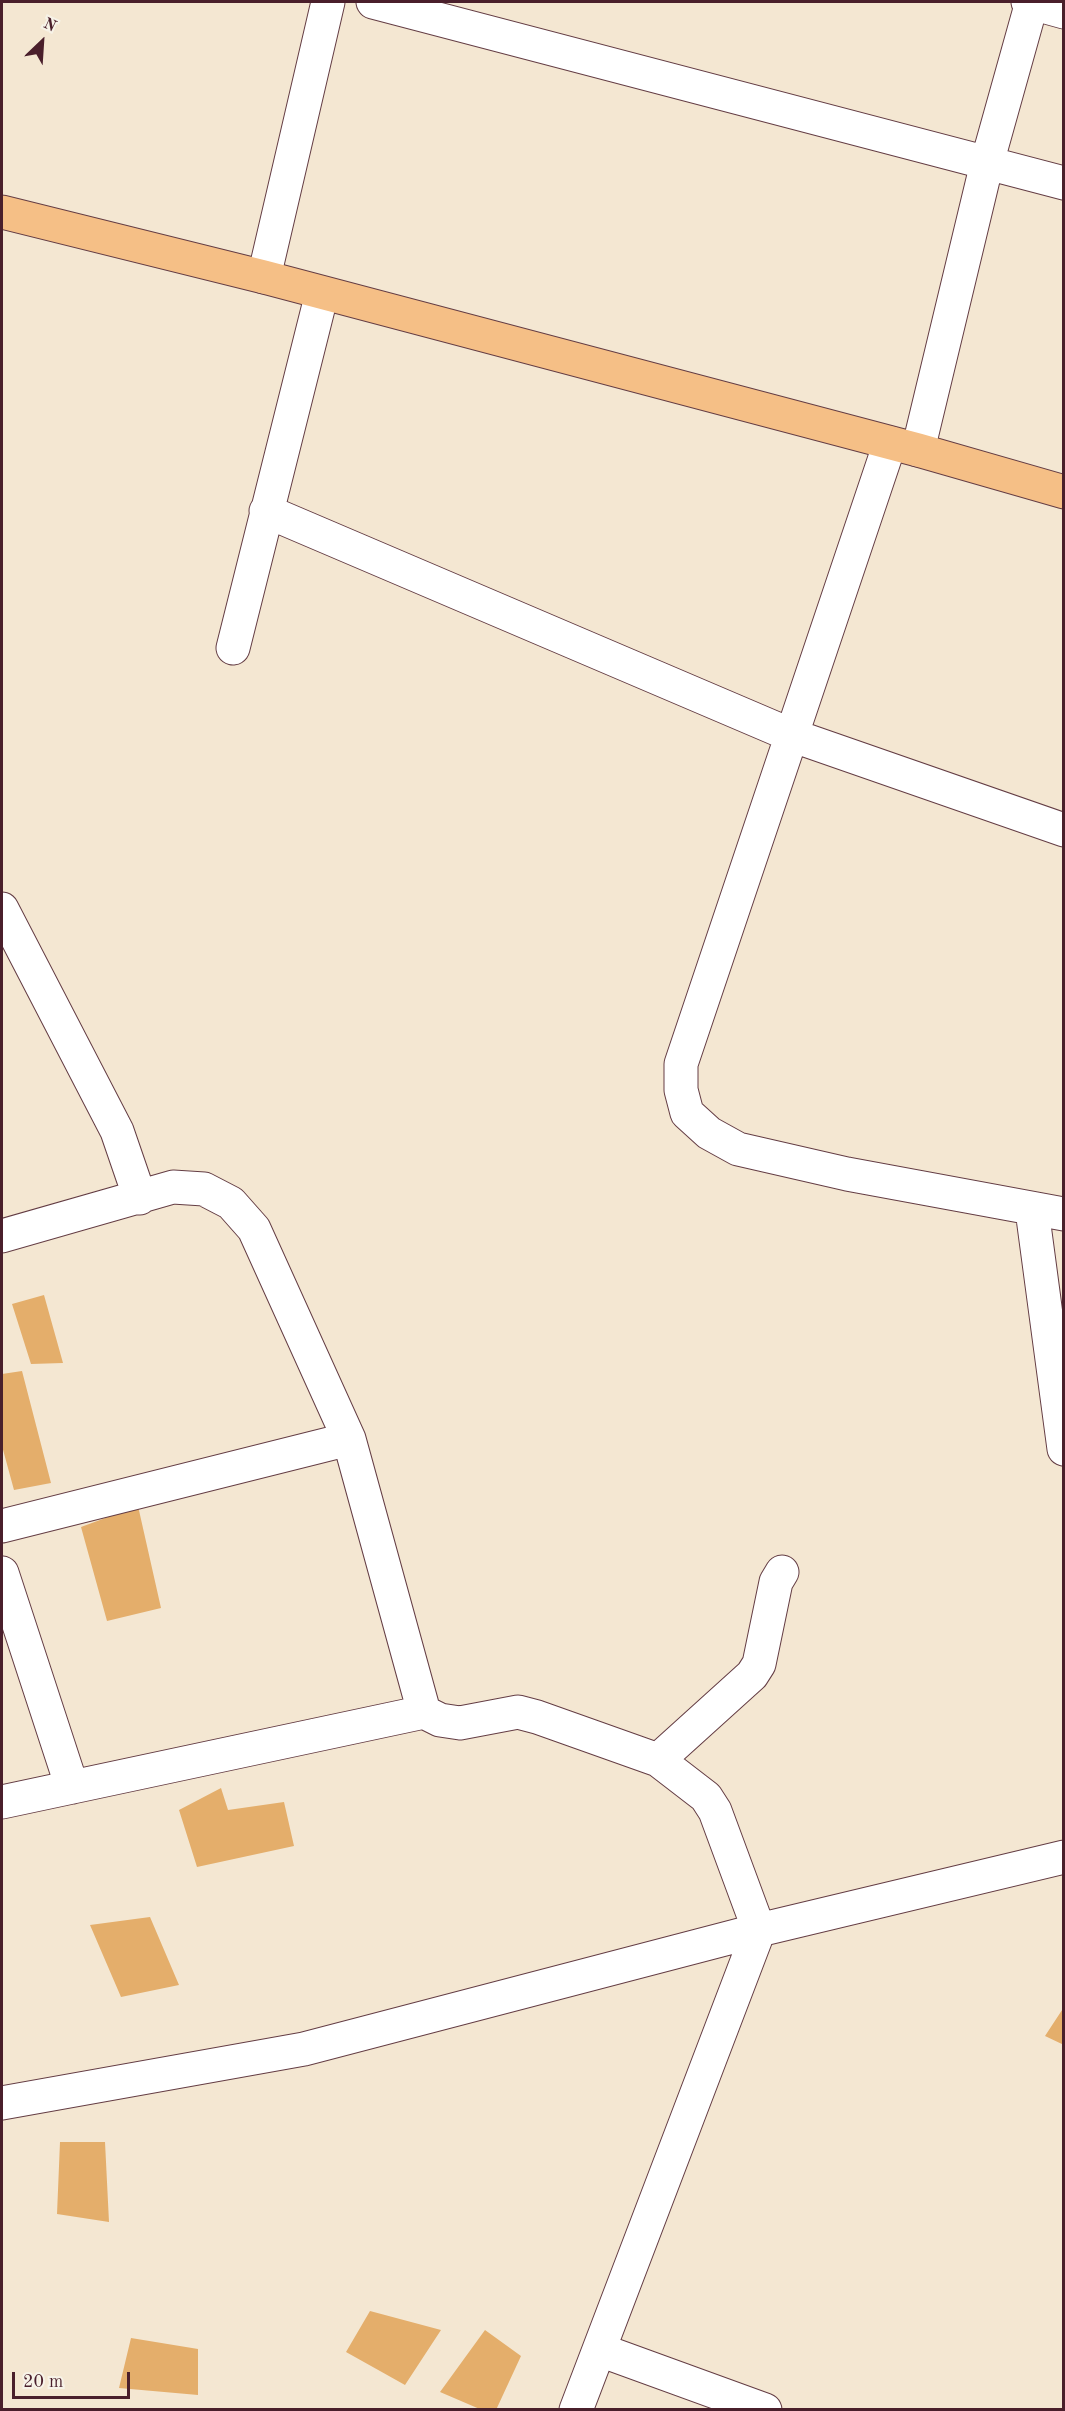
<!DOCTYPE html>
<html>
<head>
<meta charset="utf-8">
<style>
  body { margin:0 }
  #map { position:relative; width:1065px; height:2411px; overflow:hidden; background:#f4e7d2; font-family:"Old Standard TT",serif }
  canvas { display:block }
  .frame { position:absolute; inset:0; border:3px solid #4a1f2b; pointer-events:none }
  .north { position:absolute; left:12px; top:12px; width:60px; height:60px; -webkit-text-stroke:4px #f7f3e8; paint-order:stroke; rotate:25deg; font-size:16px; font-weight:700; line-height:24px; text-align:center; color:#4a1f2b }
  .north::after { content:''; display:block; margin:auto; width:21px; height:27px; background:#4a1f2b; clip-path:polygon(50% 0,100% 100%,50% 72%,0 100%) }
  .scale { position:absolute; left:12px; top:2372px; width:118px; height:27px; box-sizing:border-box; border:3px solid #4a1f2b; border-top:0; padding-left:8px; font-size:18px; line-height:21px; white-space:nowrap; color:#4a1f2b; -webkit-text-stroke:4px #f7f3e8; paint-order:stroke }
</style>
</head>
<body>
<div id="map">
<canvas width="1065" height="2411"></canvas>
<div class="frame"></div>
<div class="north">N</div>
<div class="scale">20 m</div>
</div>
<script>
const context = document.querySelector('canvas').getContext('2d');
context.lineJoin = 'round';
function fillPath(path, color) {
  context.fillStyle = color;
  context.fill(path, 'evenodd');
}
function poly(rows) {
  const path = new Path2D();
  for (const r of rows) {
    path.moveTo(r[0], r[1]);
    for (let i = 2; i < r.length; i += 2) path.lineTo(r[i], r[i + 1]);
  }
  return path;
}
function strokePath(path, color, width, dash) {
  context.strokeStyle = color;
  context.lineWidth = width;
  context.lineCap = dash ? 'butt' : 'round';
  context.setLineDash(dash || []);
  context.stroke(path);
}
const building = poly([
  [44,1295,63,1363,31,1364,12,1304],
  [22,1371,51,1483,14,1490,2,1446,2,1374],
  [138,1506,161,1608,107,1621,81,1527],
  [221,1788,228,1810,284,1802,294,1846,197,1867,179,1810],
  [150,1917,179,1985,121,1997,90,1925],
  [1064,2007,1064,2045,1045,2036],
  [60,2142,105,2142,109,2222,57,2214],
  [370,2311,441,2330,405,2385,346,2352],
  [485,2330,521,2356,496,2410,482,2410,440,2392],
  [131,2338,198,2349,198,2395,119,2388]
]);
const minor = poly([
  [373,2,1064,183],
  [1028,2,1064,12],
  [264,277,328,2],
  [890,443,681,1064,681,1090,687,1113,709,1133,738,1149,847,1174,1064,1214],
  [918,450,987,163,1032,2],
  [266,511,791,735,1064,830],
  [233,648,322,293],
  [2,909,117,1131,140,1198],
  [1032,1210,1064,1449],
  [2,1236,173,1187,204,1189,231,1203,254,1229,349,1439,424,1712],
  [2,1526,349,1439],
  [2,1573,72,1787],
  [658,1760,752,1675,759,1664,776,1582,782,1572],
  [2,1802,424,1712,440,1720,460,1723,518,1712,537,1717,658,1760,706,1797,715,1811,759,1930,576,2410],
  [2,2103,304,2049,759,1930,1064,1857],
  [600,2350,765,2410]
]);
const major = poly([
  [2,212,264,277,918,450,1064,492]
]);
fillPath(building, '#e4ae6b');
strokePath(minor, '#643d44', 35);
strokePath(major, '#643d44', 35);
strokePath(minor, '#fff', 33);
strokePath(major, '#f5bf86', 33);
</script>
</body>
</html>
